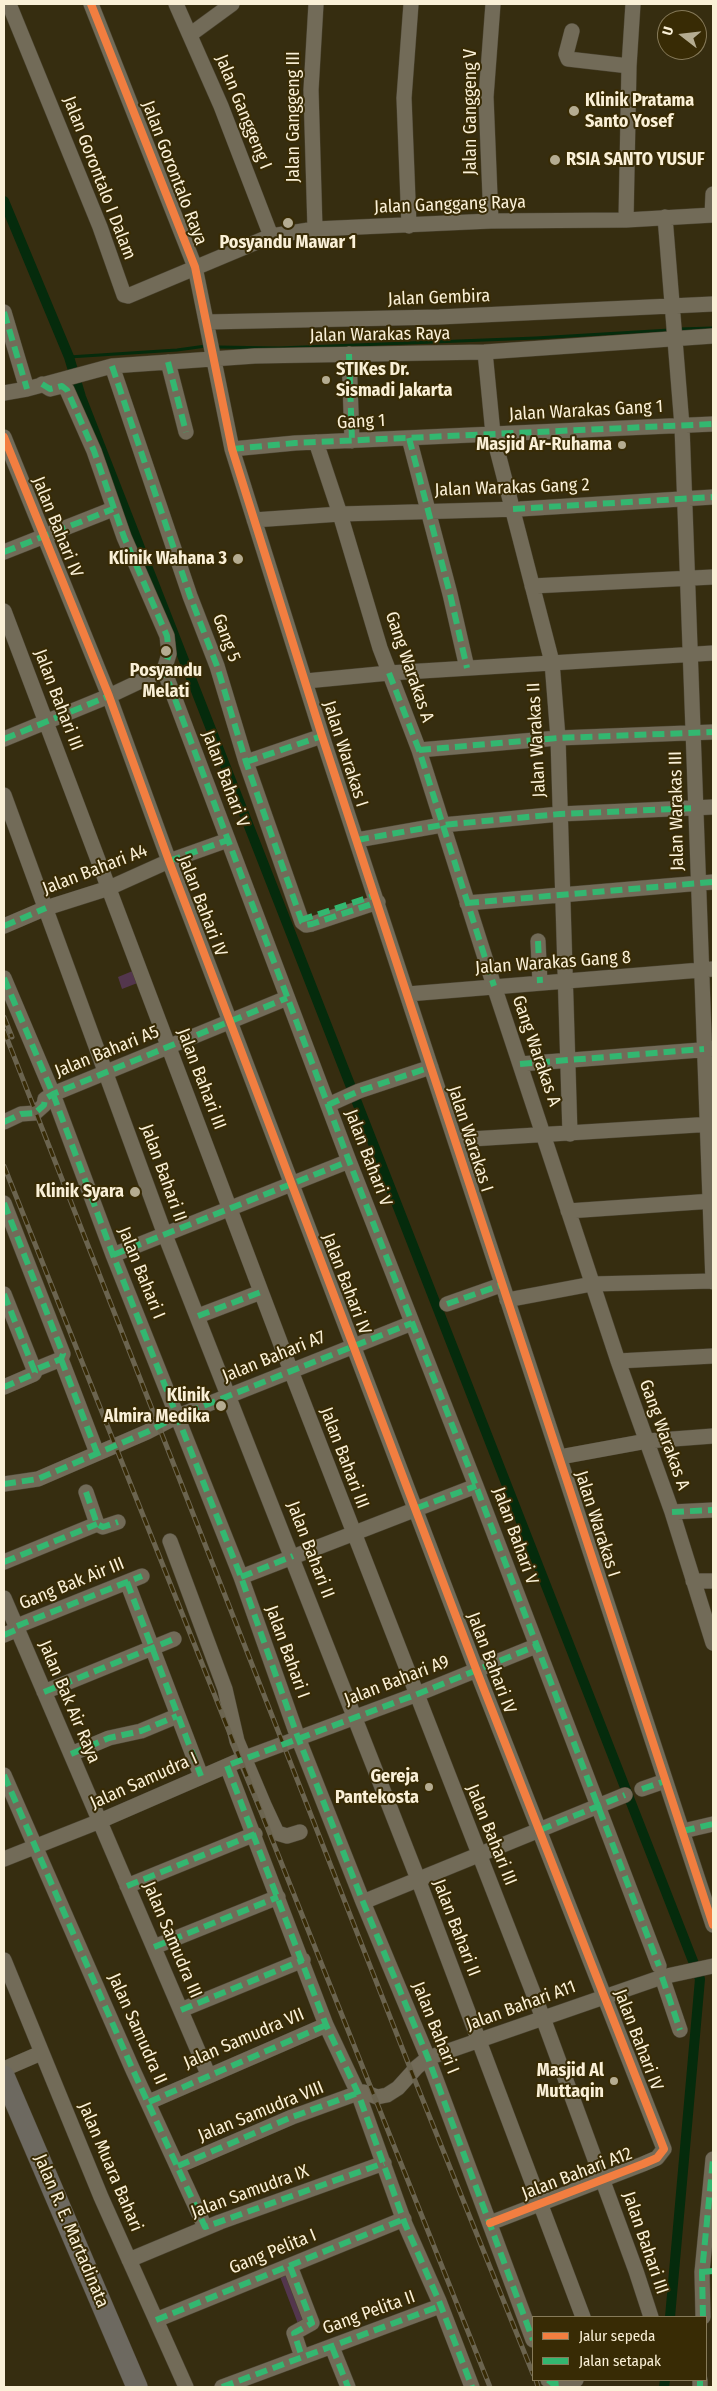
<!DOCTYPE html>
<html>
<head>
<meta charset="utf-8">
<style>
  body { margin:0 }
  #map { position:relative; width:717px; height:2391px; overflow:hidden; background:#362d10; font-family:"Fira Sans Condensed",sans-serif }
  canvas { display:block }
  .frame { position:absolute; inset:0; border:5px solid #faf0d7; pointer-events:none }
  .legend { position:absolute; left:532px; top:2316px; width:175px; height:65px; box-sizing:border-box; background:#382b05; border:1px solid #867a59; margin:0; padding:6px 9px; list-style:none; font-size:15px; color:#faf0d7 }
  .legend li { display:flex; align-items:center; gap:10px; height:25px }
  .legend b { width:25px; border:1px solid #867a59 }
  .north { position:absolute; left:657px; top:10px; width:50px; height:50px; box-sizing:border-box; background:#382b05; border:1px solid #867a59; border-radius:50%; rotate:286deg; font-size:14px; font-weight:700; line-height:20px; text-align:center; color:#faf0d7 }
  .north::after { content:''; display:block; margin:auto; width:18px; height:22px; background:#b5ac91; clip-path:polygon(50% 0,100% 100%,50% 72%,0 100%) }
</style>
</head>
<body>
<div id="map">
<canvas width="717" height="2391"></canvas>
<div class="frame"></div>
<ul class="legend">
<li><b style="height:6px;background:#f27e40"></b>Jalur sepeda</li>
<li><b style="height:6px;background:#33b770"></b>Jalan setapak</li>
</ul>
<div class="north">U</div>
</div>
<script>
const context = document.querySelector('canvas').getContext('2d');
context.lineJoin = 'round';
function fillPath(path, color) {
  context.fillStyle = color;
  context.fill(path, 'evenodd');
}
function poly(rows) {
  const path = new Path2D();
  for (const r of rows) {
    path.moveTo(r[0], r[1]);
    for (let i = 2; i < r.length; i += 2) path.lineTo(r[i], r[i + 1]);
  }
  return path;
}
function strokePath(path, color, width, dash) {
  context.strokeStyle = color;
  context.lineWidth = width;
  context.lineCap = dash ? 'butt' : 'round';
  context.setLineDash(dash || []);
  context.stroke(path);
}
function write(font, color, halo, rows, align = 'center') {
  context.font = font + ' "Fira Sans Condensed",sans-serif';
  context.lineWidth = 4;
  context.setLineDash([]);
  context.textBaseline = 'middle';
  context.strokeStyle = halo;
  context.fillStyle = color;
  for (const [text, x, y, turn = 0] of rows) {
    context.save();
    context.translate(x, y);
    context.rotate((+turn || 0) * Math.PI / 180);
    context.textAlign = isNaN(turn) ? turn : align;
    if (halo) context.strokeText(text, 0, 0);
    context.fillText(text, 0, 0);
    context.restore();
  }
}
const green = poly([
  [135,970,140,982,122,989,118,977],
  [290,2270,310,2324,300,2329,279,2274]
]);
const stream = poly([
  [679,329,713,328],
  [217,347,279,348,536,338,670,330],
  [69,357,177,350,206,346]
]);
const canal = poly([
  [4,201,69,357,81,397,700,1979,670,2317],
  [664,2387,665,2380]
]);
const minor = poly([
  [9,4,100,227,124,295,128,296,271,236,315,229,491,221,626,220,713,215],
  [91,4,195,267,232,449,322,736,713,1925],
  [176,4,221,106,271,236],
  [572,31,566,54,568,59,629,66],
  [191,34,232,4],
  [712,215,713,194],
  [665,217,682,426,713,1282],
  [626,220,629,66,633,4],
  [491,221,486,97,493,4],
  [409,226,404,98,411,4],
  [315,229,311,90,316,4],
  [4,312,27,389],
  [207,322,439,317,713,304],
  [485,352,493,434,552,662,558,738,570,1134],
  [349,354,352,441],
  [168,362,186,432],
  [112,366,190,596,217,666,246,762,302,922,306,925,312,924,378,902],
  [42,384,50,389,62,386,67,390,94,451,124,537,167,636,169,654,164,670,349,1161,476,1486,659,1966],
  [4,393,27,389,112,366,255,356,485,352,713,336],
  [4,437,109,696,169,861,476,1669,664,2149,657,2158,643,2164,490,2223],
  [409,438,450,594,467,668],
  [316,442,340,514,380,648,419,750,494,986,618,1361,672,1512,713,1643],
  [232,449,295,443,713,424],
  [254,520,340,514,520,509,713,497],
  [4,552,113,509],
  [532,586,713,577],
  [4,611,291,1371,543,2018,636,2271,651,2317],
  [306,681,389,673,713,653],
  [4,739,109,696,164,670],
  [419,750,558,738,713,732],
  [246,762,322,736],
  [4,795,165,1235,418,1879,583,2317],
  [357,840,442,825,560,814,713,807],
  [467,903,713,882],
  [4,926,46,908,109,888,169,861,228,840],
  [538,941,540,983],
  [4,978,53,1094,113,1255,241,1577,297,1735,363,1902,428,2058,533,2340],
  [408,994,713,969],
  [520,1064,713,1049],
  [328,1105,359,1091,431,1067],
  [4,1122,21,1114,35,1113,44,1105,45,1099,53,1094,287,998],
  [455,1140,713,1124],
  [4,1203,63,1354,61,1359,34,1370],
  [568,1211,713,1201],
  [113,1255,349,1161],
  [4,1294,35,1372,34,1374,4,1387],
  [507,1300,592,1284,713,1281],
  [447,1304,501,1285],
  [198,1316,261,1292],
  [61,1359,97,1453],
  [618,1361,713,1356],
  [560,1457,647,1441,713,1436],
  [4,1484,38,1479,147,1432,178,1416,412,1323],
  [86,1492,97,1524,103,1527,118,1522],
  [672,1512,713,1510],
  [170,1541,225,1689,237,1741,264,1805,277,1833,287,1836,300,1832],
  [4,1562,97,1524],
  [241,1577,476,1486],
  [693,1581,713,1581],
  [127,1582,201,1776],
  [4,1598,208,2074],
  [17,1626,142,1576],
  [4,1635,18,1629],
  [44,1692,174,1639],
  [71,1754,109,1738,141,1731,177,1716],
  [227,1766,326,2025,358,2093,405,2224,439,2301,472,2387],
  [4,1775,132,2068,205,2227],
  [642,1789,665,1781],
  [683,1831,713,1824],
  [4,1859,100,1821,245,1758,415,1695,536,1646],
  [127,1886,255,1834],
  [363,1902,625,1795],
  [154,1947,278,1897],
  [4,1960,101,2197,186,2387],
  [662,1977,680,2030],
  [181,2010,303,1960],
  [4,2069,41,2053],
  [149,2102,326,2025],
  [178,2166,292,2117,358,2093,364,2092,377,2097,387,2095,398,2088,417,2067,428,2058,662,1977,713,1966],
  [129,2260,220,2222,384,2163],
  [290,2266,312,2323,294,2333,302,2357],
  [703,2317,702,2272,713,2159],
  [156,2320,404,2219],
  [332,2347,348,2387],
  [548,2380,553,2384,576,2380],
  [222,2387,440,2306],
  [700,2387,700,2380]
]);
const highway = poly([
  [4,2076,137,2387]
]);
const rail = poly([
  [4,1017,12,1037],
  [4,1031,412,2073,533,2374],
  [4,1166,490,2387],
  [536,2380,538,2387]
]);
const quiet = poly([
  [4,312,27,389],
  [349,354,352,441],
  [168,362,186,432],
  [112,366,190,596,217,666,246,762,302,922,306,925,312,924,378,902],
  [42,384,50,389,62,386,67,390,94,451,124,537,167,636,169,654,164,670,349,1161,476,1486,659,1966],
  [409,438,450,594,467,668],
  [232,449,295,443,713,424],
  [513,509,713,497],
  [4,552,113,509],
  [389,673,419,750,494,986],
  [4,739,109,696],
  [419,750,558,738,713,732],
  [246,762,322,736],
  [357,840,442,825,560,814,696,808],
  [169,861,228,840],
  [467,903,713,882],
  [301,920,376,895],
  [4,926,46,908],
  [538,941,540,983],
  [4,978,53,1094,113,1255,241,1577,297,1735,363,1902,428,2058,533,2340],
  [520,1064,704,1049],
  [328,1105,359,1091,431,1067],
  [4,1122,21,1114,35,1113,44,1105,45,1099,53,1094,287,998],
  [4,1203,63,1354,61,1359,34,1370],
  [113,1255,349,1161],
  [4,1294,35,1372,34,1374,4,1387],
  [447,1304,501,1285],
  [198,1316,261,1292],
  [61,1359,97,1453],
  [4,1484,38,1479,147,1432,178,1416,412,1323],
  [86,1492,97,1524,103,1527,118,1522],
  [417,1508,476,1486],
  [672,1512,713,1510],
  [4,1562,97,1524],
  [241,1577,293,1556],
  [127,1582,201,1776],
  [17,1626,142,1576],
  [4,1635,18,1629],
  [44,1692,174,1639],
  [71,1754,109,1738,141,1731,177,1716],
  [231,1764,415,1695,536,1646],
  [227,1766,326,2025,358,2093,405,2224,439,2301,472,2387],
  [4,1775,132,2068,205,2227,384,2163],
  [642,1789,665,1781],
  [540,1830,625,1795],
  [683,1831,713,1824],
  [127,1886,255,1834],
  [154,1947,278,1897],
  [662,1977,680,2030],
  [181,2010,303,1960],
  [149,2102,326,2025],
  [178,2166,292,2117,358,2093],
  [290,2266,312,2323,294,2333,302,2357],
  [702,2272,713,2271],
  [703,2317,702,2272,713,2159],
  [156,2320,404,2219],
  [332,2347,348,2387],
  [548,2380,553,2384,563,2383],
  [222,2387,440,2306],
  [700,2387,700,2380]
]);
const cycleway = poly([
  [91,4,195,267,232,449,322,736,713,1925],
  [4,437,109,696,169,861,476,1669,664,2149,657,2158,643,2164,490,2223]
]);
const markers = [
  [574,111,6,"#b5ac91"],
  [555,160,6,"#b5ac91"],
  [288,223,6,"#b5ac91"],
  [326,380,5,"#b5ac91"],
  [622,445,5,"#b5ac91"],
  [238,559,6,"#b5ac91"],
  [166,651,6,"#b5ac91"],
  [135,1192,6,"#b5ac91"],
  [221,1406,6,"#b5ac91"],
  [429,1787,5,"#b5ac91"],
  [614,2081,5,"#b5ac91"]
];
const poiNames = [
  ["Klinik Pratama",585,101,"left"],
  ["Santo Yosef",585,122,"left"],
  ["RSIA SANTO YUSUF",566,160,"left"],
  ["Posyandu Mawar 1",288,243,"center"],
  ["STIKes Dr.",336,370,"left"],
  ["Sismadi Jakarta",336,391,"left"],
  ["Masjid Ar-Ruhama",612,445],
  ["Klinik Wahana 3",227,559],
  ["Posyandu",166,671,"center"],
  ["Melati",166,692,"center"],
  ["Klinik Syara",124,1192],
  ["Klinik",210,1396],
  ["Almira Medika",210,1417],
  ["Gereja",419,1777],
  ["Pantekosta",419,1798],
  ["Masjid Al",604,2071],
  ["Muttaqin",604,2092]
];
const streetNames = [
  ["Jalan Ganggeng I",243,112,68],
  ["Jalan Ganggeng V",471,112,-90],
  ["Jalan Ganggeng III",294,117,-90],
  ["Jalan Gorontalo Raya",174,173,69],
  ["Jalan Gorontalo I Dalam",99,178,69],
  ["Jalan Ganggang Raya",450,205,-2],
  ["Jalan Gembira",439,298,-2],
  ["Jalan Warakas Raya",380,335,-1],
  ["Jalan Warakas Gang 1",586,411,-3],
  ["Gang 1",361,422,-3],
  ["Jalan Warakas Gang 2",512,488,-2],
  ["Jalan Bahari IV",57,527,68],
  ["Gang 5",226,638,70],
  ["Gang Warakas A",409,667,71],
  ["Jalan Bahari III",58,700,69],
  ["Jalan Warakas II",537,740,-93],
  ["Jalan Warakas I",345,754,72],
  ["Jalan Bahari V",225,779,69],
  ["Jalan Warakas III",677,811,-91],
  ["Jalan Bahari A4",95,870,-21],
  ["Jalan Bahari IV",202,906,69],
  ["Jalan Warakas Gang 8",553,963,-4],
  ["Gang Warakas A",536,1051,71],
  ["Jalan Bahari A5",107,1052,-22],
  ["Jalan Bahari III",201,1079,69],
  ["Jalan Warakas I",470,1139,72],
  ["Jalan Bahari V",368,1158,69],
  ["Jalan Bahari II",163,1173,70],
  ["Jalan Bahari I",141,1273,68],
  ["Jalan Bahari IV",346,1284,69],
  ["Jalan Bahari A7",274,1357,-22],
  ["Gang Warakas A",664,1435,70],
  ["Jalan Bahari III",344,1458,69],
  ["Jalan Warakas I",597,1524,72],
  ["Jalan Bahari V",515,1536,70],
  ["Jalan Bahari II",310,1550,69],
  ["Gang Bak Air III",72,1584,-22],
  ["Jalan Bahari I",287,1652,70],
  ["Jalan Bahari IV",491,1663,69],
  ["Jalan Bahari A9",397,1681,-21],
  ["Jalan Bak Air Raya",69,1702,67],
  ["Jalan Samudra I",144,1781,-24],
  ["Jalan Bahari III",491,1835,68],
  ["Jalan Bahari II",456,1928,69],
  ["Jalan Samudra III",172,1940,67],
  ["Jalan Bahari A11",521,2006,-20],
  ["Jalan Bahari I",435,2028,68],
  ["Jalan Samudra II",137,2029,66],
  ["Jalan Samudra VII",244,2039,-23],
  ["Jalan Bahari IV",638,2040,69],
  ["Jalan Samudra VIII",261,2112,-22],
  ["Jalan Muara Bahari",110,2167,67],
  ["Jalan Bahari A12",577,2174,-21],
  ["Jalan Samudra IX",250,2192,-20],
  ["Jalan R. E. Martadinata",71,2231,67],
  ["Jalan Bahari III",645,2243,71],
  ["Gang Pelita I",273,2252,-22],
  ["Gang Pelita II",369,2313,-20]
];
fillPath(green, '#53364d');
strokePath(stream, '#052b0c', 3);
strokePath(canal, '#052b0c', 10);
strokePath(minor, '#4a4330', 16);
strokePath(highway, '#4a4330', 22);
strokePath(minor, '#726b58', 15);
strokePath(highway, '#6d6960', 21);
strokePath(rail, '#6b644f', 5);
strokePath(rail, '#382b05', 3, [9]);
strokePath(quiet, '#33b770', 6, [12, 6]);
strokePath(cycleway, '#f27e40', 8);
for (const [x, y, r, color] of markers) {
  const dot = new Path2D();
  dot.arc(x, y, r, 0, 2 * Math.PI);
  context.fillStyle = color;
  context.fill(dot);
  strokePath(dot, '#382b05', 2);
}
write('bold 18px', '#faf0d7', '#382b05', poiNames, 'right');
write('18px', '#faf0d7', '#382b05', streetNames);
</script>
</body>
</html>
